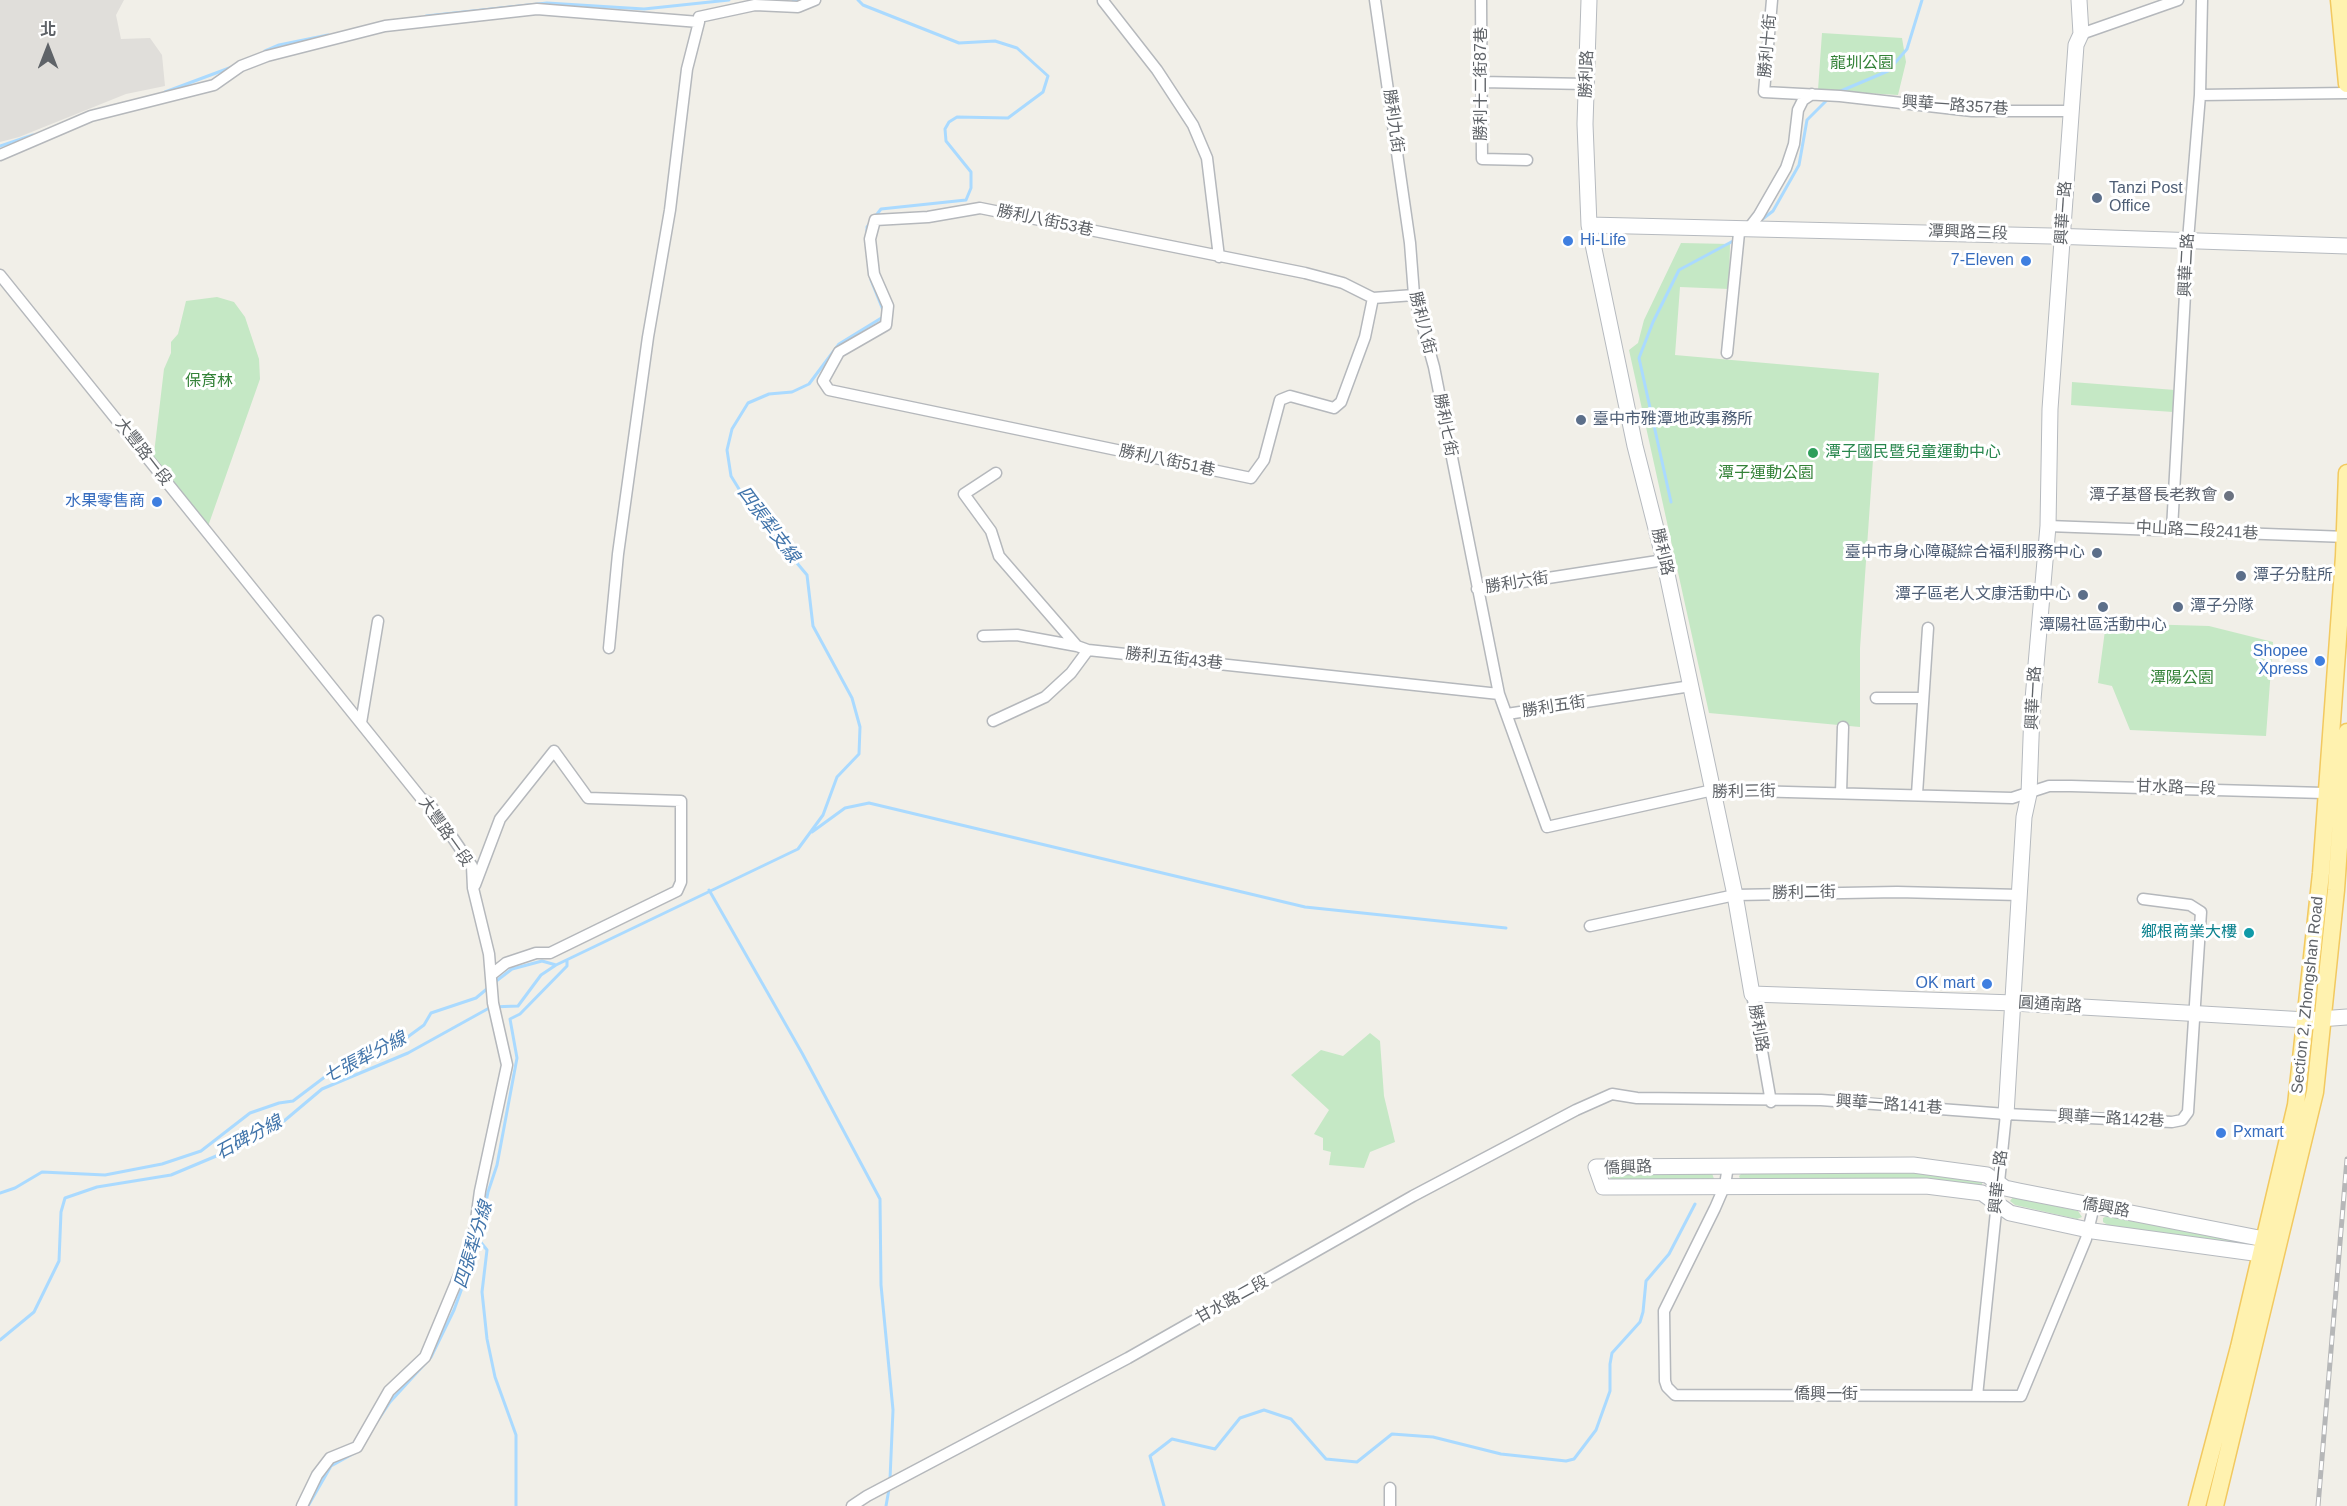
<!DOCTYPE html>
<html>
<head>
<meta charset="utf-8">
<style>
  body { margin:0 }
  #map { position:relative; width:2347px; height:1506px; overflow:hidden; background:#f1efe8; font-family:Arial,"Noto Sans TC",sans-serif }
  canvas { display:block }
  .north { position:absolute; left:18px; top:18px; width:60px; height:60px; -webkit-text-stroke:4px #fff; paint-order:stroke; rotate:0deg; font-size:16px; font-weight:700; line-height:24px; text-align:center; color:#5f6368 }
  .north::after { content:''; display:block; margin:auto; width:21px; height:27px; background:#5f6368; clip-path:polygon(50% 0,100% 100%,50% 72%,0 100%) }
</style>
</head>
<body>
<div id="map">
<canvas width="2347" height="1506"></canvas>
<div class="north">北</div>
</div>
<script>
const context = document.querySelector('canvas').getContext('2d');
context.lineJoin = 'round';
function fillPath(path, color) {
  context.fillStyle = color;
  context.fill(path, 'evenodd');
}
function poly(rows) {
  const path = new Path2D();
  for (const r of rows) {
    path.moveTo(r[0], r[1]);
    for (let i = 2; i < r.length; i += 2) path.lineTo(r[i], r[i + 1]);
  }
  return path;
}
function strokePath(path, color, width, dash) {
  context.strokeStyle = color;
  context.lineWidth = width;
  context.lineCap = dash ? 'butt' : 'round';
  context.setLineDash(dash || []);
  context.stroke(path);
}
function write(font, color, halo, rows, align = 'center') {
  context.font = font + ' Arial,"Noto Sans TC",sans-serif';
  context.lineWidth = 6;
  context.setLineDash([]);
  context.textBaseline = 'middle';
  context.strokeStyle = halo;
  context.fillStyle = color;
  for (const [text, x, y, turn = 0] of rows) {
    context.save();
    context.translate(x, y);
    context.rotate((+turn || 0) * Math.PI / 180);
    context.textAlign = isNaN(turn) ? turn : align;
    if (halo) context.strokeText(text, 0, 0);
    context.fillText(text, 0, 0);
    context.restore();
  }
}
const industrial = poly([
  [0,0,124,0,116,15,121,39,150,38,162,55,165,86,126,94,19,137,0,142]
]);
const green = poly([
  [1822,33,1902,38,1906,62,1898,95,1818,90],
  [1681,243,1730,244,1729,289,1680,287,1675,355,1879,373,1860,648,1860,727,1709,713,1629,350,1638,343,1644,320],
  [217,297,234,302,245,317,259,359,260,379,206,532,153,462,164,369,171,353,171,342,178,334,186,301],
  [2072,382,2175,390,2173,412,2071,405],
  [2106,623,2209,626,2273,642,2266,736,2130,730,2112,686,2098,683],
  [1370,1033,1380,1041,1384,1096,1395,1142,1370,1152,1364,1168,1329,1165,1331,1152,1323,1150,1323,1138,1314,1134,1329,1110,1291,1075,1321,1050,1343,1056],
  [1912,1172,1982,1182,1982,1185,1911,1178,1770,1179,1740,1179,1739,1176,1742,1173],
  [1712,1173,1714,1179,1612,1181,1610,1178,1611,1174],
  [2013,1197,2078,1211,2082,1217,2077,1219,2015,1205,2010,1201],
  [2107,1216,2186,1230,2247,1242,2233,1243,2109,1226,2103,1222,2103,1218]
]);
const stream = poly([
  [793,0,803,1],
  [858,0,863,5,959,43,995,41,1017,48,1048,76,1043,92,1008,118,957,117,949,122,945,129,946,141,971,172,971,188,966,200,881,209,867,227,867,235],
  [426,16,547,3,644,9,729,0],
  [265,51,279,45,328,35],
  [165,92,232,67],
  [1836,93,1888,71,1907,49,1922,0],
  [0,146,33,135],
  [1760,221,1773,211,1799,165,1807,120,1829,98],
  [871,280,883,310],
  [1671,502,1639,358,1653,322,1679,270,1735,240],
  [812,832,845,808,869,803,1305,907,1506,928],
  [709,890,802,1053,880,1199,881,1285,893,1410,890,1479],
  [495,982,512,969,542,961,556,965],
  [0,1193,15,1188,42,1172,105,1175,162,1164,201,1151,250,1113,279,1103,293,1101,330,1073,369,1053,398,1044,424,1025,431,1013,476,998,488,988],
  [479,1240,487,1250,482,1292,487,1339,495,1377,516,1435,516,1506],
  [0,1340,34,1312,59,1261,61,1212,65,1198,97,1187,171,1175,233,1149,284,1121,322,1089,408,1053,491,1007,518,1006,541,975,556,965,798,849,823,815,837,777,859,754,860,727,852,698,813,626,807,575,750,507,731,476,727,450,732,429,748,403,769,394,792,392,809,384,839,344,883,317],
  [376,1423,390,1402,431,1357,454,1310,478,1244,488,1192,497,1165,517,1058,510,1019,520,1014,567,966,567,960],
  [308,1506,331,1466,358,1451],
  [886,1506,889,1489],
  [1164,1506,1150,1456,1172,1439,1215,1449,1240,1418,1264,1410,1291,1419,1326,1459,1357,1462,1392,1434,1433,1437,1501,1454,1566,1461,1574,1459,1596,1430,1610,1391,1610,1364,1612,1353,1640,1322,1643,1312,1646,1281,1669,1254,1695,1204]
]);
const street = poly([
  [1375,0,1410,243,1414,295,1434,367,1499,694,1547,827,1713,790,2012,798,2049,786,2071,786,2324,793],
  [1481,0,1482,159,1527,160],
  [1772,0,1764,92,1840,96,1972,111,2071,111],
  [1103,1,1157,70,1193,125,1207,158,1219,257],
  [2081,34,2178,0],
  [1481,82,1587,84],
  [2200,95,2347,93],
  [0,155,91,116,214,85,241,66,267,56,385,26,537,9,699,22,699,17,755,5,798,7,815,0],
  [0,275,421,798,429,803,472,866,473,888,489,954,493,1003,507,1065,480,1191,473,1242,425,1357,389,1391,357,1447,330,1458,317,1475,302,1506],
  [1373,298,1365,337,1341,402,1334,408,1290,396,1280,400,1264,460,1251,478,829,390,823,381,839,352,886,325,888,306,874,274,870,239,875,220,928,217,980,208,1305,273,1343,283,1373,298,1414,295],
  [1727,353,1739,233,1749,228,1759,215,1786,168,1794,144,1798,110,1803,100,1812,94],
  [996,473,964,494,991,531,999,556,1077,646,1088,650,1499,694],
  [2048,526,2347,537],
  [2172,529,2188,240,2200,95,2202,0],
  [1477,589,1664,560],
  [983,636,1017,635,1077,646],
  [609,648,618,554,648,337,670,210,687,69,699,22],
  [1876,698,1923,698],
  [1507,714,1691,686],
  [993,721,1045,697,1071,673,1088,650],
  [361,723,378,621],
  [1841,793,1843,727],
  [1917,794,1928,628],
  [475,885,500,819,554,751,588,798,681,801,681,882,677,891,550,953,536,953,506,963,491,975],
  [1590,926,1735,895,1897,892,2020,895],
  [1752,994,1771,1102],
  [1728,1166,1725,1185,1715,1208,1664,1311,1665,1381,1667,1387,1675,1395,2021,1396,2086,1239,2094,1206],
  [1977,1396,2006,1114],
  [1390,1488,1390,1506],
  [852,1506,867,1496,1128,1358,1413,1196,1576,1110,1612,1094,1637,1098,1821,1100,2006,1114,2172,1122,2182,1120,2188,1112,2201,912,2190,905,2143,899]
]);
const secondary = poly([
  [1589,0,1585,124,1589,225,1635,446,1664,560,1735,895,1752,994,2014,1003,2306,1020,2347,1017],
  [1589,225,2051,236,2347,246],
  [2006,1114,2024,817,2029,794,2032,711,2048,526,2050,409,2076,45,2081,34,2079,0],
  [2261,1254,2093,1231,2010,1213,1982,1193,1926,1186,1603,1187,1596,1167,1913,1165,1987,1175,2005,1188,2019,1191,2264,1239]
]);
const primary = poly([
  [2339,0,2347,84],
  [2197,1506,2239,1347,2296,1105,2321,873,2344,556,2347,473],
  [2215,1506,2315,1092,2336,890,2347,732]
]);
const rail = poly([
  [2318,1506,2347,1159]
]);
const markers = [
  [2097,198,6,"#5c6f8a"],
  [1568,241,6,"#3f7fe0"],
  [2026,261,6,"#3f7fe0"],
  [1581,420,6,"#5c6f8a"],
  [1813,453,6,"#2e9e5b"],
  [2229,496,6,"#6b7280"],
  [157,502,6,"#3f7fe0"],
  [2097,553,6,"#5c6f8a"],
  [2241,576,6,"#5c6f8a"],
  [2083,595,6,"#5c6f8a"],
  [2103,607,6,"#5c6f8a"],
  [2178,607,6,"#5c6f8a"],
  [2320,661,6,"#3f7fe0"],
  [2249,933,6,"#0f9aa8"],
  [1987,984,6,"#3f7fe0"],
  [2221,1133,6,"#3f7fe0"]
];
const streetNames = [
  ["勝利十街",1768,46,-85],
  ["勝利路",1587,74,-88],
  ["勝利十二街87巷",1482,84,-90],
  ["興華一路357巷",1955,106,4],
  ["勝利九街",1393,121,82],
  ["興華一路",2064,213,-86],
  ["勝利八街53巷",1045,221,12],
  ["潭興路三段",1968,233,2],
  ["興華二路",2187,265,-87],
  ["勝利八街",1422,323,76],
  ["勝利七街",1445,425,79],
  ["大豐路一段",143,452,52],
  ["勝利八街51巷",1167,461,12],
  ["中山路二段241巷",2197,531,3],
  ["勝利路",1662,552,77],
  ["勝利六街",1517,583,-9],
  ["勝利五街43巷",1174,659,6],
  ["興華一路",2034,698,-87],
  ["勝利五街",1554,707,-9],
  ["甘水路一段",2176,788,2],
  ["勝利三街",1744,792,-1],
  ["大豐路一段",445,832,55],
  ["勝利二街",1804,893,-1],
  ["Section 2, Zhongshan Road",2308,995,-84],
  ["圓通南路",2050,1005,4],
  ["勝利路",1758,1028,80],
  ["興華一路141巷",1889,1105,4],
  ["興華一路142巷",2111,1119,3],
  ["僑興路",1628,1168,-2],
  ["興華一路",1999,1182,-84],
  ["僑興路",2106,1208,10],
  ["甘水路二段",1232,1300,-29],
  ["僑興一街",1826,1395]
];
const parkNames = [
  ["龍圳公園",1862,64],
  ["保育林",209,382],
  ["潭子運動公園",1766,474],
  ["潭陽公園",2182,679]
];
const serviceNames = [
  ["Tanzi Post",2109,189],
  ["Office",2109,207],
  ["臺中市雅潭地政事務所",1593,420],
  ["臺中市身心障礙綜合福利服務中心",2085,553,"right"],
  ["潭子分駐所",2253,576],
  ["潭子區老人文康活動中心",2071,595,"right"],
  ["潭子分隊",2190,607],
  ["潭陽社區活動中心",2103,626,"center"]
];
const shopNames = [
  ["Hi-Life",1580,241,"left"],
  ["7-Eleven",2014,261],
  ["水果零售商",145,502],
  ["Shopee",2308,652],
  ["Xpress",2308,670],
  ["OK mart",1975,984],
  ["Pxmart",2233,1133,"left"]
];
const leisureNames = [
  ["潭子國民暨兒童運動中心",1825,453]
];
const worshipNames = [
  ["潭子基督長老教會",2217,496]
];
const cultureNames = [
  ["鄉根商業大樓",2237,933]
];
const waterNames = [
  ["四張犁支線",768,525,53],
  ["七張犁分線",365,1058,-27],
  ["石碑分線",249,1138,-28],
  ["四張犁分線",474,1245,-73]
];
fillPath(industrial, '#e0deda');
fillPath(green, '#c5e8c5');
strokePath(stream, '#aadaff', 3);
strokePath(street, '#b5b8bc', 13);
strokePath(secondary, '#b6babf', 17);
strokePath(primary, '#f2c960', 19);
strokePath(street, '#fff', 10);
strokePath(secondary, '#fff', 15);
strokePath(primary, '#fff2af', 16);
strokePath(rail, '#b6b7b8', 5);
strokePath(rail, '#fff', 3, [9]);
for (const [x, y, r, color] of markers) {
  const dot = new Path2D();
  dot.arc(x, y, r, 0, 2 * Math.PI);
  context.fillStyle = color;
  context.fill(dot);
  strokePath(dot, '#fff', 2);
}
write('16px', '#5f6368', '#fff', streetNames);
write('16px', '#348238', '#fff', parkNames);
write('16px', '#4e5e75', '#fff', serviceNames, 'left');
write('16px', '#366cbe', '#fff', shopNames, 'right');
write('16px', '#27864d', '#fff', leisureNames, 'left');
write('16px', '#5b616d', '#fff', worshipNames, 'right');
write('16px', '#0d838f', '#fff', cultureNames, 'right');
write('italic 18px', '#4174aa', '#fff', waterNames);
</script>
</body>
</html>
